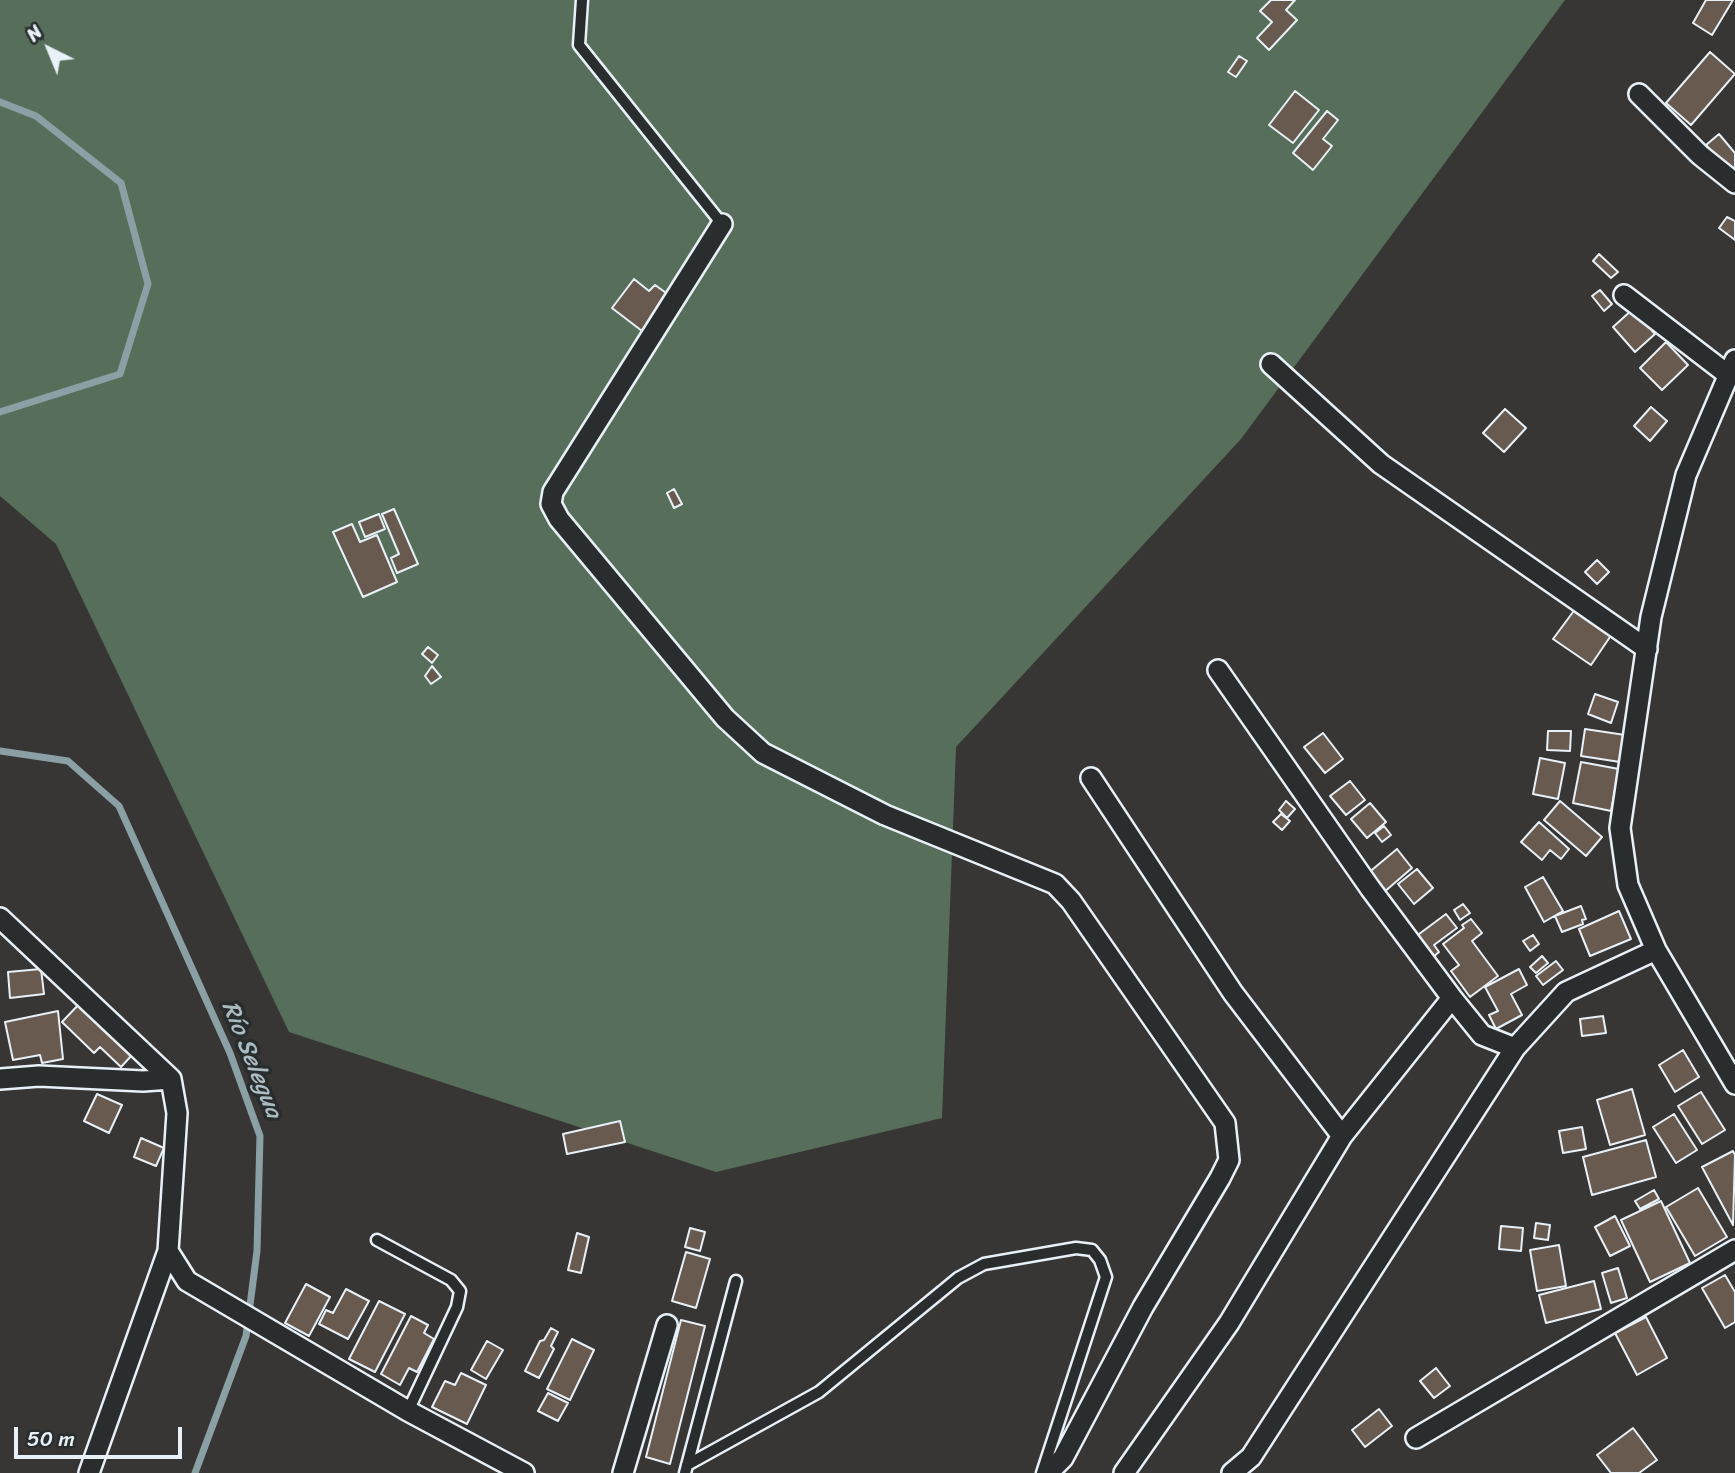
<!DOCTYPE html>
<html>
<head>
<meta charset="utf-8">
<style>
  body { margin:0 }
  #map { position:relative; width:1735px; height:1473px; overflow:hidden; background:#373635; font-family:Sriracha,sans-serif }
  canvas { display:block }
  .north { position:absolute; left:14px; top:14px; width:70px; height:70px; -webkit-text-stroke:5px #2a2d2e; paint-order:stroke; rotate:317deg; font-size:19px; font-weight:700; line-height:28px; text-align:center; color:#e8f1f8 }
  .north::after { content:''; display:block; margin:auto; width:24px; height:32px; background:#e8f1f8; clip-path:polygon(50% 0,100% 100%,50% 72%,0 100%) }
  .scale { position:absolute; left:14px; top:1427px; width:168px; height:32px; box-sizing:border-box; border:4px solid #e8f1f8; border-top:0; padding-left:9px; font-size:21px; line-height:24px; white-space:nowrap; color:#e8f1f8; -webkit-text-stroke:5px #2a2d2e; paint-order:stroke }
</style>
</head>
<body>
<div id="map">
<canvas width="1735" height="1473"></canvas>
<div class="north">N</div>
<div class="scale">50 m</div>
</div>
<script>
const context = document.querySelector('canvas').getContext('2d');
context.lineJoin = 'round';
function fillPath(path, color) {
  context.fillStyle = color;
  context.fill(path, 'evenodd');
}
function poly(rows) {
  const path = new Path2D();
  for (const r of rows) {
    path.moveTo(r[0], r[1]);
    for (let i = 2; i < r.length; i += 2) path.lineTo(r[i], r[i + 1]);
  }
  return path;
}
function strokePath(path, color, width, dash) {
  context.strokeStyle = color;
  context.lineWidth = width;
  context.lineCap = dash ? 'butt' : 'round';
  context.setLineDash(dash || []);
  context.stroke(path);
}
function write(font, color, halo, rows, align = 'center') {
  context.font = font + ' Sriracha,sans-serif';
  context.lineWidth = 7;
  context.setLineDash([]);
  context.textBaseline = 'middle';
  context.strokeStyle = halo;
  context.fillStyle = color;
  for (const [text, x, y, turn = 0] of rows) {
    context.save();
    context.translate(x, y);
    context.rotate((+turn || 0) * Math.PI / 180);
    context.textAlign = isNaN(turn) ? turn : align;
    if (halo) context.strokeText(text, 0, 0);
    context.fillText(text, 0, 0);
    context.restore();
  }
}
const green = poly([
  [0,0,1565,0,1241,439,956,747,942,1118,716,1172,289,1032,56,544,0,496]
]);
const stream = poly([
  [0,102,36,116,121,183,148,284,120,374,0,412],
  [0,751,68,761,119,806,230,1053,260,1136,257,1251,246,1336,195,1473]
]);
const building = poly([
  [1271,0,1295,0,1286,10,1297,20,1269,50,1257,38,1272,22,1260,11,1271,0],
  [1706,0,1733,0,1712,35,1693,23,1706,0],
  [1710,52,1735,74,1691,125,1666,103,1710,52],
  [1239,56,1247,61,1236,77,1228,72,1239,56],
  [1295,91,1319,110,1293,143,1269,125,1295,91],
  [1327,111,1338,120,1323,139,1332,146,1313,170,1293,153,1327,111],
  [1719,134,1735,153,1735,168,1730,173,1706,145,1719,134],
  [1727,217,1735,221,1735,240,1719,228,1727,217],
  [1599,254,1618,272,1611,278,1593,261,1599,254],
  [634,279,649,291,655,285,669,295,642,331,612,308,634,279],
  [1600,290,1612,304,1604,311,1592,296,1600,290],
  [1633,309,1655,334,1635,352,1613,327,1633,309],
  [1666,342,1688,365,1662,390,1640,368,1666,342],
  [1651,407,1667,421,1650,441,1634,426,1651,407],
  [1505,409,1526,428,1504,452,1483,433,1505,409],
  [674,489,682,504,674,508,667,493,674,489],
  [394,509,418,564,397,573,391,558,399,554,382,514,394,509],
  [379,514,385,529,365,537,359,522,379,514],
  [352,524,360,542,377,535,397,582,363,597,333,532,352,524],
  [1597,560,1609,572,1597,584,1585,572,1597,560],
  [1576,608,1612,634,1591,665,1553,639,1576,608],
  [428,647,438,655,432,663,422,654,428,647],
  [432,666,441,677,431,684,425,676,432,666],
  [1595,694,1618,702,1611,723,1588,714,1595,694],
  [1585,729,1625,735,1620,762,1581,756,1585,729],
  [1548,731,1571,731,1570,751,1547,750,1548,731],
  [1323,733,1343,759,1325,773,1304,747,1323,733],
  [1540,758,1565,763,1558,799,1533,794,1540,758],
  [1581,762,1619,769,1611,811,1573,803,1581,762],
  [1350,781,1365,800,1346,815,1330,796,1350,781],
  [1286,801,1295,809,1287,818,1279,810,1286,801],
  [1560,801,1602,837,1586,856,1544,820,1560,801],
  [1370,803,1386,822,1367,838,1351,819,1370,803],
  [1281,814,1290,821,1282,830,1273,822,1281,814],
  [1539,822,1569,849,1561,859,1550,850,1542,860,1521,842,1539,822],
  [1384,826,1391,835,1382,842,1375,833,1384,826],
  [1397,849,1412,868,1383,893,1367,874,1397,849],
  [1417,869,1433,888,1414,904,1398,884,1417,869],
  [1543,877,1563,911,1544,922,1525,887,1543,877],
  [1463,904,1470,913,1460,920,1454,910,1463,904],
  [1581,906,1586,919,1582,920,1583,924,1562,932,1555,916,1581,906],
  [1619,911,1631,939,1590,956,1579,929,1619,911],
  [1446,914,1457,928,1434,945,1439,952,1427,962,1411,940,1446,914],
  [1471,919,1482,933,1472,941,1498,976,1470,997,1451,971,1459,965,1443,944,1464,928,1462,925,1471,919],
  [1533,935,1539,944,1530,951,1523,941,1533,935],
  [1542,956,1548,963,1536,973,1530,967,1542,956],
  [1556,961,1563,970,1543,985,1536,976,1556,961],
  [41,969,44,994,10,998,8,972,41,969],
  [1519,969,1527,985,1511,994,1522,1015,1496,1029,1489,1015,1498,1011,1485,987,1519,969],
  [81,1002,133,1054,121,1067,100,1047,94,1053,62,1022,81,1002],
  [58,1011,63,1059,42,1063,40,1055,13,1060,5,1022,58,1011],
  [1603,1016,1606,1033,1582,1036,1580,1019,1603,1016],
  [1683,1050,1699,1077,1675,1092,1659,1065,1683,1050],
  [1632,1089,1645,1135,1610,1145,1597,1100,1632,1089],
  [1701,1092,1725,1130,1702,1144,1678,1106,1701,1092],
  [97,1094,122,1105,109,1133,84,1121,97,1094],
  [1674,1114,1697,1150,1676,1163,1653,1127,1674,1114],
  [620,1121,625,1142,567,1154,563,1134,620,1121],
  [1582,1127,1586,1149,1563,1153,1559,1131,1582,1127],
  [141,1138,164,1148,156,1166,134,1157,141,1138],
  [1646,1140,1656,1177,1592,1195,1583,1157,1646,1140],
  [1733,1151,1735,1155,1733,1225,1702,1167,1733,1151],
  [1698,1188,1727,1237,1695,1256,1666,1207,1698,1188],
  [1654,1190,1659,1199,1640,1209,1635,1201,1654,1190],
  [1661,1201,1690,1263,1650,1282,1621,1220,1661,1201],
  [1615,1216,1630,1246,1610,1256,1595,1227,1615,1216],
  [1536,1223,1550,1225,1548,1240,1534,1238,1536,1223],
  [1501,1226,1523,1228,1521,1251,1499,1249,1501,1226],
  [690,1228,705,1232,700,1251,685,1247,690,1228],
  [577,1233,589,1237,581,1273,568,1270,577,1233],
  [1559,1245,1566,1286,1537,1291,1530,1250,1559,1245],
  [686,1252,710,1259,696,1308,672,1301,686,1252],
  [1618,1268,1627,1298,1611,1303,1602,1273,1618,1268],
  [1725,1275,1735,1292,1735,1322,1725,1328,1702,1288,1725,1275],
  [1594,1281,1601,1309,1546,1323,1539,1295,1594,1281],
  [306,1284,330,1297,309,1336,285,1323,306,1284],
  [346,1289,369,1301,348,1339,319,1324,326,1310,333,1313,346,1289],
  [379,1301,405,1314,375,1372,349,1359,379,1301],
  [411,1316,428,1325,424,1333,434,1339,417,1372,409,1368,400,1385,381,1374,411,1316],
  [1646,1317,1667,1358,1637,1375,1615,1333,1646,1317],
  [681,1320,705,1326,670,1464,646,1457,681,1320],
  [551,1328,558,1332,551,1346,554,1349,539,1378,525,1371,540,1341,544,1340,551,1328],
  [572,1339,594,1350,570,1400,547,1389,572,1339],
  [487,1341,503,1350,486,1379,471,1370,487,1341],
  [1436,1368,1450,1386,1434,1398,1420,1381,1436,1368],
  [461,1373,486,1385,467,1424,432,1407,445,1381,455,1385,461,1373],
  [548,1393,568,1403,558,1421,538,1411,548,1393],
  [1379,1409,1392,1426,1365,1447,1352,1430,1379,1409],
  [1633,1428,1657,1460,1639,1473,1611,1473,1597,1455,1633,1428]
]);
const service = poly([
  [582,0,579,45,722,224],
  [377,1240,451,1280,460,1291,457,1307,408,1411],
  [687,1465,819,1392,958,1278,984,1264,1076,1248,1092,1250,1100,1260,1106,1277,1042,1473],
  [685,1473,736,1281]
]);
const minor = poly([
  [1639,94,1700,155,1735,183],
  [722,224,553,492,551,504,559,519,725,718,763,753,885,815,1055,884,1071,901,1225,1123,1229,1160,1220,1178,1143,1307,1063,1458,1048,1473],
  [1624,295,1727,374],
  [1735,360,1686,475,1651,617,1620,828,1628,885,1656,950,1735,1084],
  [1271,364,1381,464,1647,649],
  [1218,670,1370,888,1452,998,1482,1035,1515,1048],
  [1091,778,1233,993,1342,1136],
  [0,918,171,1079],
  [0,1079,39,1076,143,1081,171,1079,177,1113,168,1251,187,1281,408,1411,524,1473],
  [1416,1438,1735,1250],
  [89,1473,168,1251],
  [623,1473,667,1325],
  [1124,1473,1229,1323,1342,1136,1452,998],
  [1232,1473,1251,1457,1515,1048,1566,992,1656,950]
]);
const waterNames = [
  ["Río Selegua",251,1060,68]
];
fillPath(green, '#566e5a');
strokePath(stream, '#8aa0a5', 7);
fillPath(building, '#695a50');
strokePath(building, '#e8f1f8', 2);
strokePath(service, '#e8f1f8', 15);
strokePath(minor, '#e8f1f8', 24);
strokePath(service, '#2a2d2e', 10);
strokePath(minor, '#2a2d2e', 19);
write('italic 24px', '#aabbc1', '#2a2d2e', waterNames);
</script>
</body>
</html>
